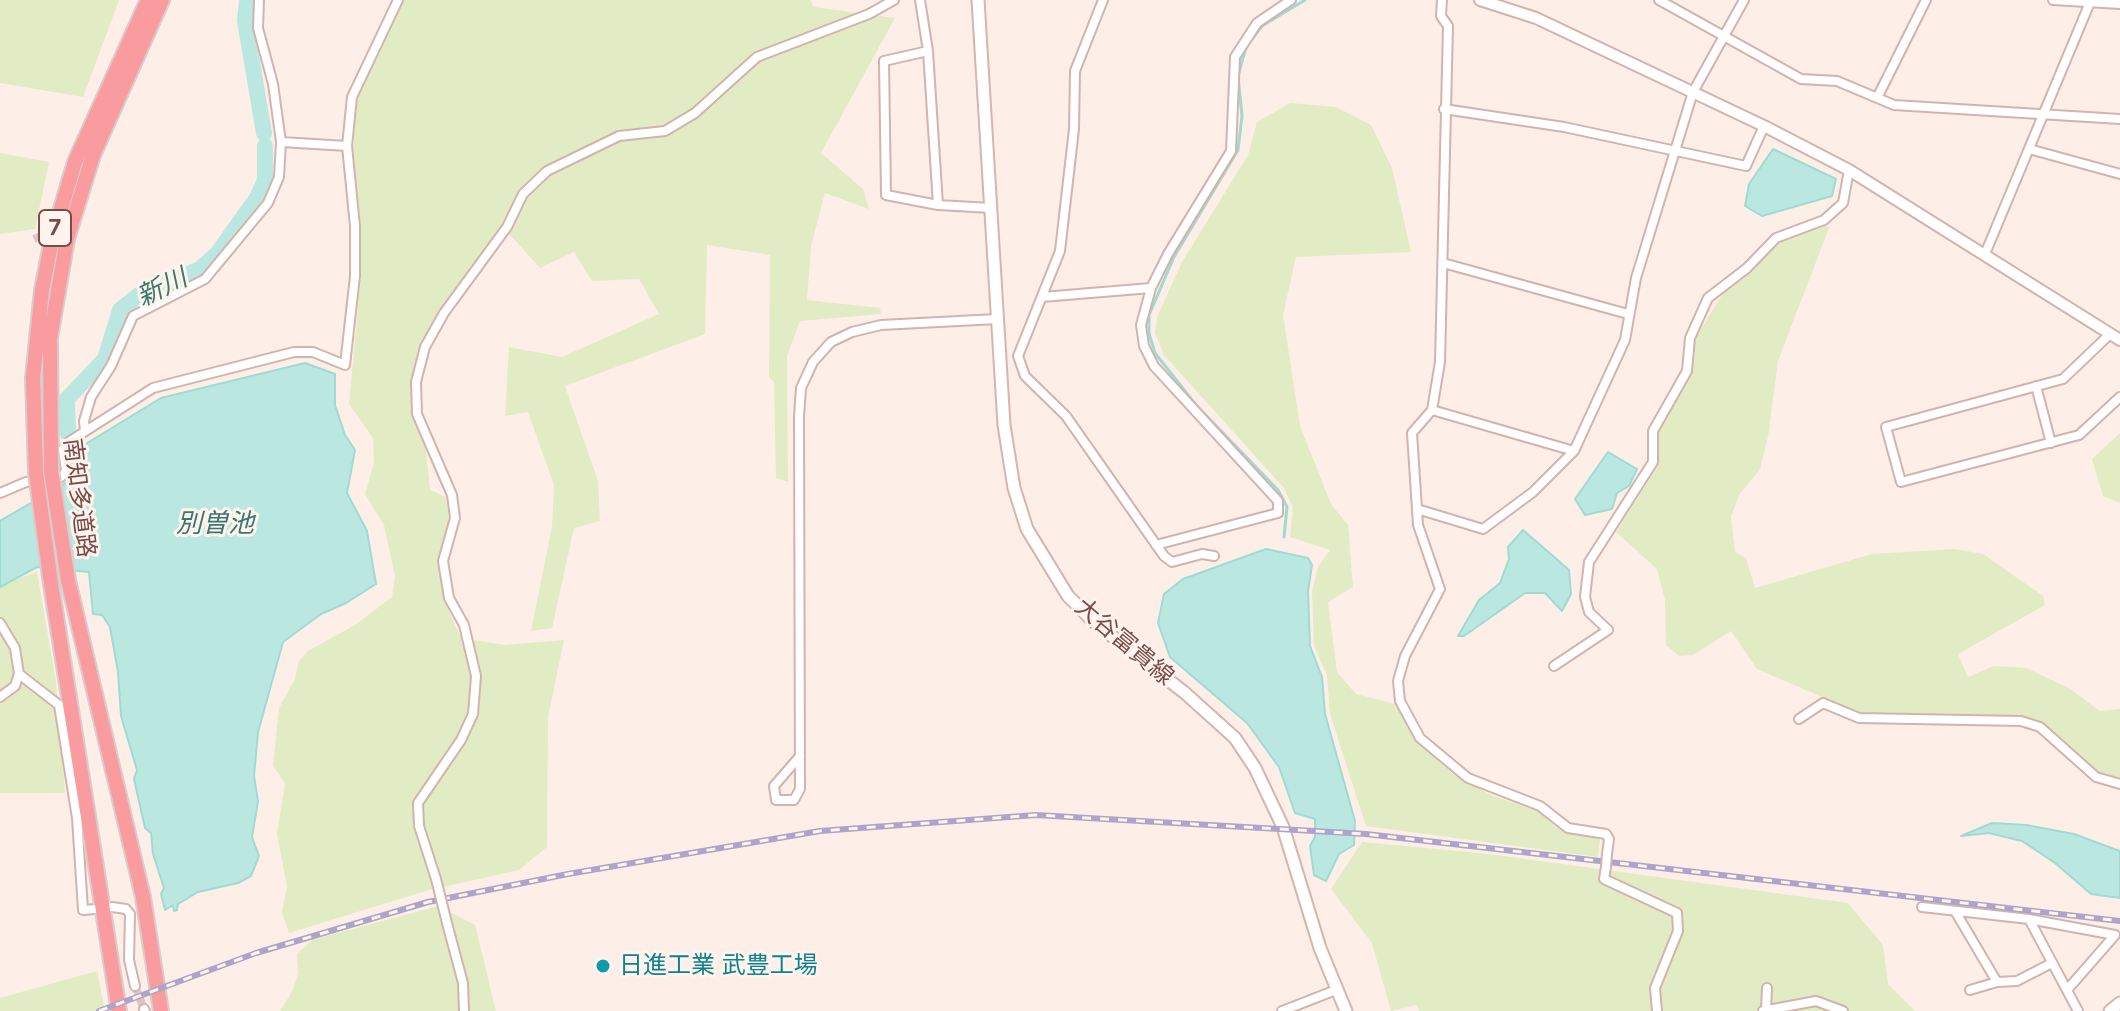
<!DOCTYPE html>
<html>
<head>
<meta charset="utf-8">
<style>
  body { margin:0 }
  canvas { display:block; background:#fdeee7 }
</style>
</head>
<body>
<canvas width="2120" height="1011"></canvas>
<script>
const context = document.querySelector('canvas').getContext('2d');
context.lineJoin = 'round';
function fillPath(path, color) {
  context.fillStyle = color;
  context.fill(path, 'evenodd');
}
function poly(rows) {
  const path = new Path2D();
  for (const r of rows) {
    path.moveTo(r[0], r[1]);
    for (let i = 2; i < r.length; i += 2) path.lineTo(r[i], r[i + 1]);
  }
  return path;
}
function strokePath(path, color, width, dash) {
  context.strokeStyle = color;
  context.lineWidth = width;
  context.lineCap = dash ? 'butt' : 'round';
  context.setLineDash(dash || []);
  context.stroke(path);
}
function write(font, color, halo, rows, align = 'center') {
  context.font = font + ' Inter,"Noto Sans JP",sans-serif';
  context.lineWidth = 6;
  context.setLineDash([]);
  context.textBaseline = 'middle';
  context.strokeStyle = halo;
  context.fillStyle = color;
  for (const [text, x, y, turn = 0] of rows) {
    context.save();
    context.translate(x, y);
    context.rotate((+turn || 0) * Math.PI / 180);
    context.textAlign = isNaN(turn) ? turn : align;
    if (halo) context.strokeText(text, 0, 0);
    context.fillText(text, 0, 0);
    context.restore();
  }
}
const green = poly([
  [0,0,119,0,83,97,0,83],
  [404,0,810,0,814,7,895,18,821,153,863,189,869,209,825,193,811,246,807,300,880,308,881,314,800,321,787,356,788,482,776,478,774,382,769,377,770,255,707,245,705,334,565,386,598,481,600,521,574,528,552,628,531,631,552,527,554,485,528,412,505,416,509,347,562,357,659,314,639,279,592,281,574,252,540,268,502,226,440,310,421,344,411,384,411,416,426,450,430,490,446,497,449,521,437,560,444,601,461,638,505,645,564,640,548,717,547,847,519,870,429,890,289,933,282,912,287,886,277,834,285,783,273,766,279,708,295,679,299,661,308,651,355,625,392,597,395,576,384,525,365,494,374,463,373,438,349,404,361,277,361,225,353,148,357,95],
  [1290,103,1336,107,1371,125,1392,168,1411,252,1296,257,1283,315,1300,426,1331,504,1348,525,1353,587,1328,602,1337,672,1356,694,1395,704,1418,743,1454,775,1493,796,1538,811,1558,829,1600,839,1598,857,1366,826,1330,714,1327,675,1314,646,1312,591,1318,567,1330,550,1290,537,1293,508,1284,488,1164,355,1155,333,1157,317,1182,262,1248,155,1257,122],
  [0,153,49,162,35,229,0,234],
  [1824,224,1829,228,1778,361,1768,437,1760,469,1739,495,1731,517,1735,552,1746,558,1755,588,1872,554,1955,549,1983,554,2043,596,2045,605,1958,654,1968,677,1994,666,2026,668,2069,688,2100,711,2120,709,2120,779,2099,774,2042,723,2024,716,1859,713,1757,669,1731,631,1693,655,1679,656,1666,645,1665,600,1657,569,1616,532,1658,466,1658,432,1691,375,1695,339,1723,293,1783,241],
  [2120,433,2120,503,2103,496,2092,459],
  [37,572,56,682,65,793,0,793,0,585],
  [1362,842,1489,854,1848,903,1883,945,1888,984,1915,1011,1419,1011,1417,1005,1391,1011,1372,943,1331,889],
  [438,906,475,925,496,1011,280,1011,293,990,298,973,297,954,312,940],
  [97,971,105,1011,0,1011,0,998]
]);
const water = poly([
  [1773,149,1836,179,1832,196,1762,216,1745,206,1749,184,1773,149],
  [305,363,335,374,335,405,345,435,355,450,347,493,367,531,376,584,346,603,321,614,283,642,258,732,254,776,258,801,252,837,259,856,251,876,238,883,198,892,178,904,177,910,174,911,173,905,165,910,161,894,164,888,153,854,151,833,145,828,134,779,137,770,121,716,118,672,110,627,102,615,93,614,89,572,37,567,0,587,0,521,81,474,79,448,161,398,305,363],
  [1608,452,1637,469,1629,486,1617,493,1612,509,1585,515,1575,499,1608,452],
  [1523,530,1569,570,1571,594,1562,611,1545,593,1525,593,1464,636,1458,636,1479,600,1500,583,1509,559,1508,547,1523,530],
  [1266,549,1308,558,1312,565,1308,591,1310,646,1322,677,1325,714,1355,821,1354,845,1339,854,1326,881,1314,875,1310,846,1315,837,1315,819,1295,813,1279,767,1247,723,1170,657,1158,623,1164,594,1183,579,1266,549],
  [1992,823,2026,825,2074,834,2120,851,2120,898,2091,894,2055,863,2022,841,1989,833,1961,836,1992,823]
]);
const stream = poly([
  [1284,537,1287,507,1278,490,1196,405,1155,353,1149,333,1149,315,1174,257,1238,150,1242,116,1238,76,1246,47,1262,26,1305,0]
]);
const river = poly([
  [247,0,245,21,264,133],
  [68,434,67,399,105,359,120,310,139,295,200,269,217,254,257,198,265,180,265,146],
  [72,444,77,475]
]);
const minorTunnel = poly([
  [34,239,55,229],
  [135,986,144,1009]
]);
const minor = poly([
  [920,0,928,51,938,205],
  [1103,0,1075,71,1074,129,1060,251,1018,356,1025,376,1066,416,1164,556,1172,562,1202,554,1214,556],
  [1442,0,1441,16,1448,26,1440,362,1432,410,1412,433,1418,525,1440,589,1405,656,1398,681,1400,701,1420,738,1468,778,1540,806,1568,828,1606,834,1609,839,1607,854],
  [1659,0,1801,79,1837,81,1894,105,2120,119],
  [2053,0,2120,4],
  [928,51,884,61,886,195,938,205,991,208],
  [1877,98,1926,0],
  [1444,109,1564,127,1746,166,1764,126],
  [281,142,347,146],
  [2029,149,2120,174],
  [1985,254,2091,0],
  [1443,263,1628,314],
  [1042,297,1151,288],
  [2110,334,2063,379,1886,427,1901,482,2079,435,2120,397],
  [2036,386,2051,443],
  [1432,410,1574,451],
  [85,431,84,421,91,397,111,366,133,316,205,279,268,203,279,177,281,142,273,84,258,28,259,0],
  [0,493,26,482,61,477,66,471,63,449,70,441,153,388,294,352,313,352,345,365,355,276,355,226,347,146,352,97,398,0],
  [1417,509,1483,529,1533,492,1574,451,1625,340,1636,278,1693,92,1744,0],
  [1156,545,1278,513,1278,501,1154,366,1144,346,1141,325,1151,288,1168,254,1231,151,1235,57,1257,23,1291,0],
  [0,623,15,648,19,674,15,686,0,697],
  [1554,666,1608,630,1589,612,1585,597,1589,562,1653,462,1653,431,1687,371,1690,338,1708,298,1747,268,1776,238,1824,220,1843,203,1849,170],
  [19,674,59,705,77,818,83,910,95,909],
  [1799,719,1823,703,1859,718,2021,721,2040,727,2096,777,2120,784],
  [800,756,774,786,776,800,794,800,800,789,799,417,801,388,813,362,831,342,852,332,881,325,997,319],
  [1606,867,1604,879,1677,913,1678,931,1655,988,1657,1011],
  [436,879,419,826,418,803,461,740,473,714,476,676,464,625,449,598,443,561,455,518,452,495,417,414,416,382,425,347,444,313,507,227,523,194,547,171,619,136,665,131,695,113,757,57,869,14,894,0],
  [112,907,126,909,130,914,129,960,135,986],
  [1922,907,2029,919,2115,935,2067,990],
  [1955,911,1997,982],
  [2029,919,2078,1011],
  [448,927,463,983,464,1011],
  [1970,990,1997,982,2017,981,2052,963],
  [144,1009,145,1011],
  [1766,1010,1767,988],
  [1282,1011,1336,990],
  [1763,1011,1816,1001,1843,1011]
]);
const tertiary = poly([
  [1480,0,1536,18,1764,126,1849,170,2120,340]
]);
const secondary = poly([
  [978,0,1004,425,1014,488,1027,529,1068,596,1094,622,1185,693,1235,738,1255,768,1283,827,1320,948,1346,1011],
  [2110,1011,2120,1003]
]);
const motorway = poly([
  [51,471,50,338,67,239,93,155,162,0],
  [36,473,33,378,42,290,52,239,75,162,148,0],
  [68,580,143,897,161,1011],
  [51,584,119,1011]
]);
const rail = poly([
  [99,1011,256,953,428,902,568,874,820,831,1036,815,1366,834,2120,921]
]);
const minorBridge = poly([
  [1606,867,1607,854],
  [436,879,448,927]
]);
const motorwayBridge = poly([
  [51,471,68,580],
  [36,473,51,584]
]);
const markers = [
  [603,966,8,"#0f9aa8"]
];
const shields = [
  [55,228,32]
];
const shieldNames = [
  ["7",55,228]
];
const streetNames = [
  ["南知多道路",79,498,83],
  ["大谷富貴線",1124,642,40]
];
const cultureNames = [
  ["日進工業 武豊工場",619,966]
];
const waterNames = [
  ["新川",162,288,-26],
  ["別曽池",215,524]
];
fillPath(green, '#e1ecc4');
fillPath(water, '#bae8e1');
strokePath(water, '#9fdbd2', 2);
strokePath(stream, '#9fdbd2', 3);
strokePath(river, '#bae8e1', 16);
strokePath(minorTunnel, '#dcc6c0', 8, [8, 4]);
strokePath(minor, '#d3b3ae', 12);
strokePath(tertiary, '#d3b3ae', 14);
strokePath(secondary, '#d8b4ae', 15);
strokePath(motorway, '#d9cdcc', 18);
strokePath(minor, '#fff', 8);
strokePath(tertiary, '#fff', 10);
strokePath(secondary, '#fff', 11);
strokePath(motorway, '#fa9b9f', 14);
strokePath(rail, '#aca4c9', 6);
strokePath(rail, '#fff3ee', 3, [9]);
strokePath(minorBridge, '#d3b3ae', 12, []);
strokePath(motorwayBridge, '#d9cdcc', 18, []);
strokePath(minorBridge, '#fff', 8);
strokePath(motorwayBridge, '#fa9b9f', 14);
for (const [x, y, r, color] of markers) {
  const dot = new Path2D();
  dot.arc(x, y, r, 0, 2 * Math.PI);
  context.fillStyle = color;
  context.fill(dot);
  strokePath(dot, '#fff3ee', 3);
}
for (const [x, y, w] of shields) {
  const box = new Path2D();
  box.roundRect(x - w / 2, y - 18, w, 36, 6);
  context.fillStyle = '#fff3ee';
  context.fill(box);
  strokePath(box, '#794c49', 2);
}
write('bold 22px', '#794c49', null, shieldNames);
write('24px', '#794c49', '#fff3ee', streetNames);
write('24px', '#0d838f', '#fff3ee', cultureNames, 'left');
write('italic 26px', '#39776f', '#fff3ee', waterNames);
</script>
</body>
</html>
